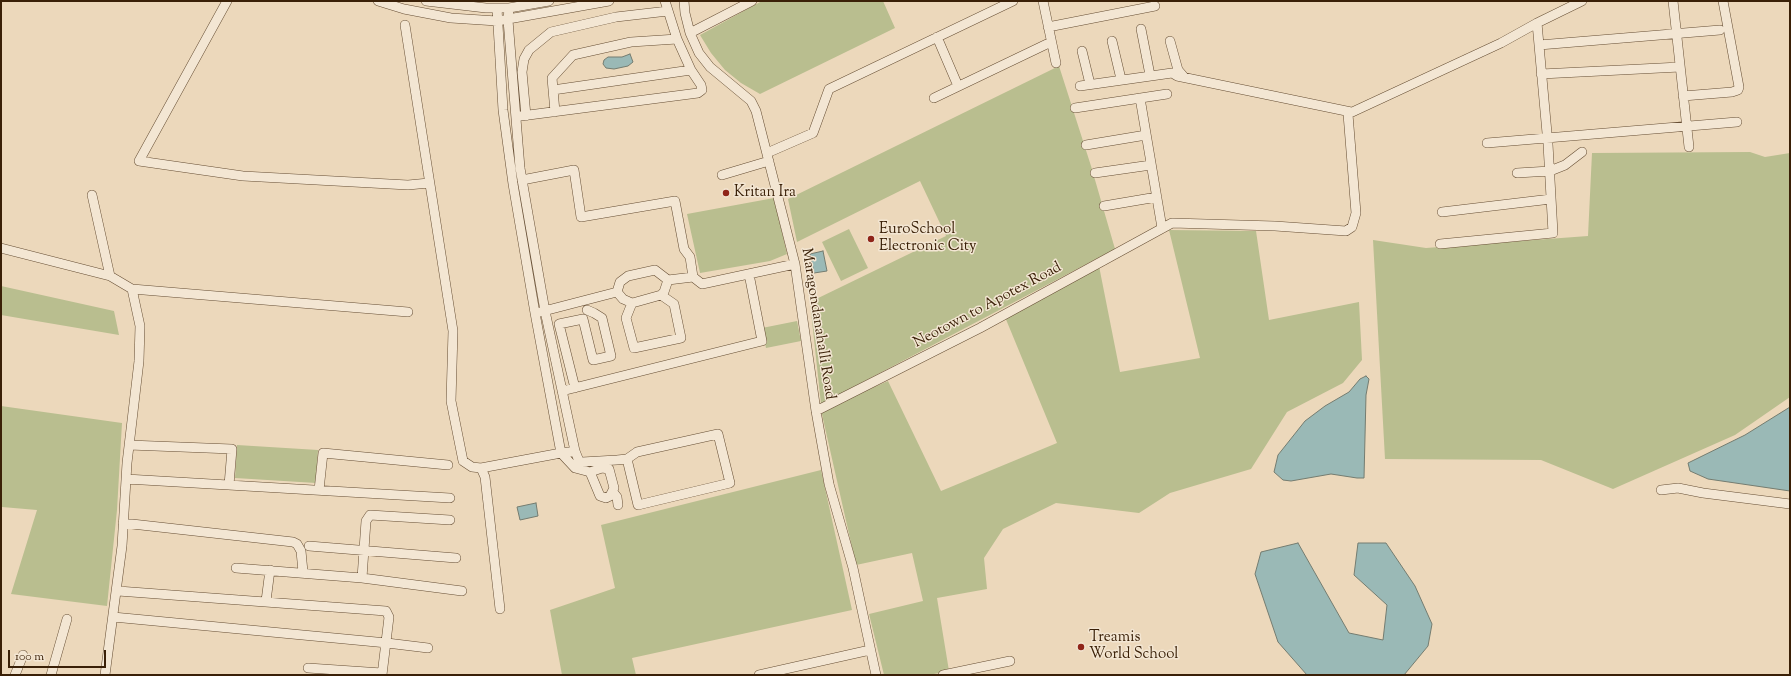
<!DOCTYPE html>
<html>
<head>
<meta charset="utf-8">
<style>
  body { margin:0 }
  #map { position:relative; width:1791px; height:676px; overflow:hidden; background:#ecd8bb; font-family:"Sorts Mill Goudy",serif }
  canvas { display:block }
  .frame { position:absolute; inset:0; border:2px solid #3a2007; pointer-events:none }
  .scale { position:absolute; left:8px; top:650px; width:98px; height:18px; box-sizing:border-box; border:2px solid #3a2007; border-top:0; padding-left:5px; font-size:12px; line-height:14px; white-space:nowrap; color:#3a2007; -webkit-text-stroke:3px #f3e6d3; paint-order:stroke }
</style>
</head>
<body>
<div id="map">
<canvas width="1791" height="676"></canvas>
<div class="frame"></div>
<div class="scale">100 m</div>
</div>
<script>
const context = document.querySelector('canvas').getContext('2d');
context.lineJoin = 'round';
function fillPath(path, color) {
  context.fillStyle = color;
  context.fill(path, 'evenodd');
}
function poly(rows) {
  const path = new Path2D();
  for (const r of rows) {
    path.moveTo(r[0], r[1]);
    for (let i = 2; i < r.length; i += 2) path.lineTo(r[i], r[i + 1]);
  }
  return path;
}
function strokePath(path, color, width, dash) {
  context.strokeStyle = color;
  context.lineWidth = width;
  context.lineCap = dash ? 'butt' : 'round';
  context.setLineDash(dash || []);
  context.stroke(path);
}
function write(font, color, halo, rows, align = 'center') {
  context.font = font + ' "Sorts Mill Goudy",serif';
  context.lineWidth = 3;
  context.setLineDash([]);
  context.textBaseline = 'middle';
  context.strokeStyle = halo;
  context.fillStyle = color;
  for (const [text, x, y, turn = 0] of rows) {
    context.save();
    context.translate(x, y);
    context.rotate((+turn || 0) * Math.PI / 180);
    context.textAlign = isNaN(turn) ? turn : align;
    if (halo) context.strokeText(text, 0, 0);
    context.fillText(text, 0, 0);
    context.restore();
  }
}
const green = poly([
  [762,1,883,1,895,28,760,94,741,83,725,70,711,53,700,35],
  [1059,66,1091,166,1115,249,821,404,810,302,946,236,920,181,797,242,788,199],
  [1750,152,1765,157,1790,153,1790,397,1735,435,1613,489,1541,460,1385,459,1373,240,1426,248,1588,236,1592,153],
  [774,198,787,254,770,261,700,273,687,214],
  [849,229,868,268,841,281,822,242],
  [1169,230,1256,231,1269,320,1359,302,1362,360,1343,383,1287,412,1251,469,1170,493,1139,513,1056,503,1003,529,984,558,987,589,937,598,949,671,929,675,884,675,869,614,923,601,912,553,856,565,821,410,888,381,941,491,1057,443,1005,317,1099,266,1120,372,1200,358],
  [1,286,114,311,119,335,1,315],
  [797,321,801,341,766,348,762,328],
  [1,406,122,423,117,510,107,606,11,594,37,510,2,507],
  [237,445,318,450,316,483,235,478],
  [821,470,852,610,632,658,636,675,562,675,550,610,615,588,601,525]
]);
const water = poly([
  [630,54,633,62,628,66,614,69,606,68,603,64,604,60,608,57,622,57,630,54],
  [823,251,827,271,814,273,810,254,823,251],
  [1366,376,1369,379,1366,395,1364,478,1357,478,1331,474,1291,481,1283,480,1274,472,1278,455,1305,421,1325,406,1349,392,1360,379,1366,376],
  [1790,407,1790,491,1708,479,1690,471,1688,463,1745,435,1790,407],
  [536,503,538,516,520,520,517,507,536,503],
  [1298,543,1349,633,1383,640,1387,605,1354,575,1358,543,1386,543,1415,586,1432,624,1428,646,1404,675,1307,675,1278,642,1255,574,1261,552,1298,543]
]);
const minor = poly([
  [227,1,139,161,243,176,408,185,429,183],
  [378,1,404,9,451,18,497,21,609,1],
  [426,1,486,8,509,8,549,1],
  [684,1,685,13,690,33,699,53,710,67,751,101,756,111,795,264,816,411,829,484,853,568,876,675],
  [1043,1,1056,63],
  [1673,1,1689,147],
  [497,8,503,110,513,184,535,313,561,453,575,451,545,311,520,168,508,20,509,8],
  [405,25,453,331,451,401,463,461,472,467,481,468,561,453,575,468,590,472],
  [1048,27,1155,6],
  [1141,29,1150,75],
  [690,33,752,1],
  [937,37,958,86],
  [1112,41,1121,79],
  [1170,41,1178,70,1184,77],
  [1539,45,1720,30],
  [1082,51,1090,84],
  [1541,74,1680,67],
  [1080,86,1172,73,1177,76,1351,112],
  [553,90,691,70,677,39,665,1],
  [1683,96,1732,92,1738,90,1739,87,1723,1],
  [934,98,1051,42],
  [1140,98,1162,228],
  [1075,108,1167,94],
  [555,112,552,78,573,55,631,42,677,39],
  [521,116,698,93,702,90,701,85,691,70],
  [526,116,522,72,524,59,529,50,551,32,616,17,668,11],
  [1487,143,1737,122],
  [1086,145,1146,135],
  [767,153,813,133,829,89,1013,1],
  [1095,173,1151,165],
  [1517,173,1550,171,1565,165,1582,152],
  [722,175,769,161],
  [522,180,574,170,581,217,675,201,684,249,690,257,693,277],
  [92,195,110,276,132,289,140,326,139,361,127,463,122,546,105,675],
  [1104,206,1157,197],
  [1442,212,1551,199],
  [1440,244,1553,233,1548,144,1537,23],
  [1,248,110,276],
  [668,280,664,292,661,295,636,302,632,303,623,299,617,292,620,282,628,276,655,270,668,280,693,277,702,284,795,264],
  [132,289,408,312],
  [632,303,626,318,634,348,681,338,674,304,661,295],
  [540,312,617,292],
  [575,388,559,324,583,319,593,360,611,356,602,318,594,313,587,310],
  [562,391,762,341,749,274],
  [816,411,980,328,1172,223,1275,226,1346,231,1352,227,1356,213,1348,114,1501,43,1537,23,1582,1],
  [129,445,232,449,229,485],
  [575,451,579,461,582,462,617,460,627,459,637,452,718,434,730,483,638,505,627,459],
  [481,468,485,477,500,609],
  [602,468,609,469,614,488,610,496,606,498,600,496,590,472,602,468],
  [126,479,450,498],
  [319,490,323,453,448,465],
  [1661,490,1678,488,1703,493,1790,504],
  [613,492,617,497,618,505],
  [123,523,293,542,297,544,301,551,303,572],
  [309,546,456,558],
  [236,568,362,578,462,591],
  [362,578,366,521,370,515,450,520],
  [118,591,386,611,389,617,382,675],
  [266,601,270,570],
  [113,617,387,643,428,648],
  [308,668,382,673],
  [15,675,23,655],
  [51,675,67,619],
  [759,675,870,650],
  [943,675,1010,661]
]);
const markers = [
  [726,193,4,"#8f2418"],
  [871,239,4,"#8f2418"],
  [1081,647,4,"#8f2418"]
];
const poiNames = [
  ["Kritan Ira",734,193],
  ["EuroSchool",879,230],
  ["Electronic City",879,247],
  ["Treamis",1089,638],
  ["World School",1089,655]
];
const streetNames = [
  ["Neotown to Apotex Road",988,306,-28],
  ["Maragondanahalli Road",817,324,81]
];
fillPath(green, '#b9be8f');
fillPath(water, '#9ab9b6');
strokePath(water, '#747c70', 1);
strokePath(minor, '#664e34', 10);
strokePath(minor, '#f3e6d3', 9);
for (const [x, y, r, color] of markers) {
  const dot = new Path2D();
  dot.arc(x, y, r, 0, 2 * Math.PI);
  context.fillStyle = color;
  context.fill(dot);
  strokePath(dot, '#f3e6d3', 1.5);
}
write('15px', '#3a2007', '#f3e6d3', poiNames, 'left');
write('15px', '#3a2007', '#f3e6d3', streetNames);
</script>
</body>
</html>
